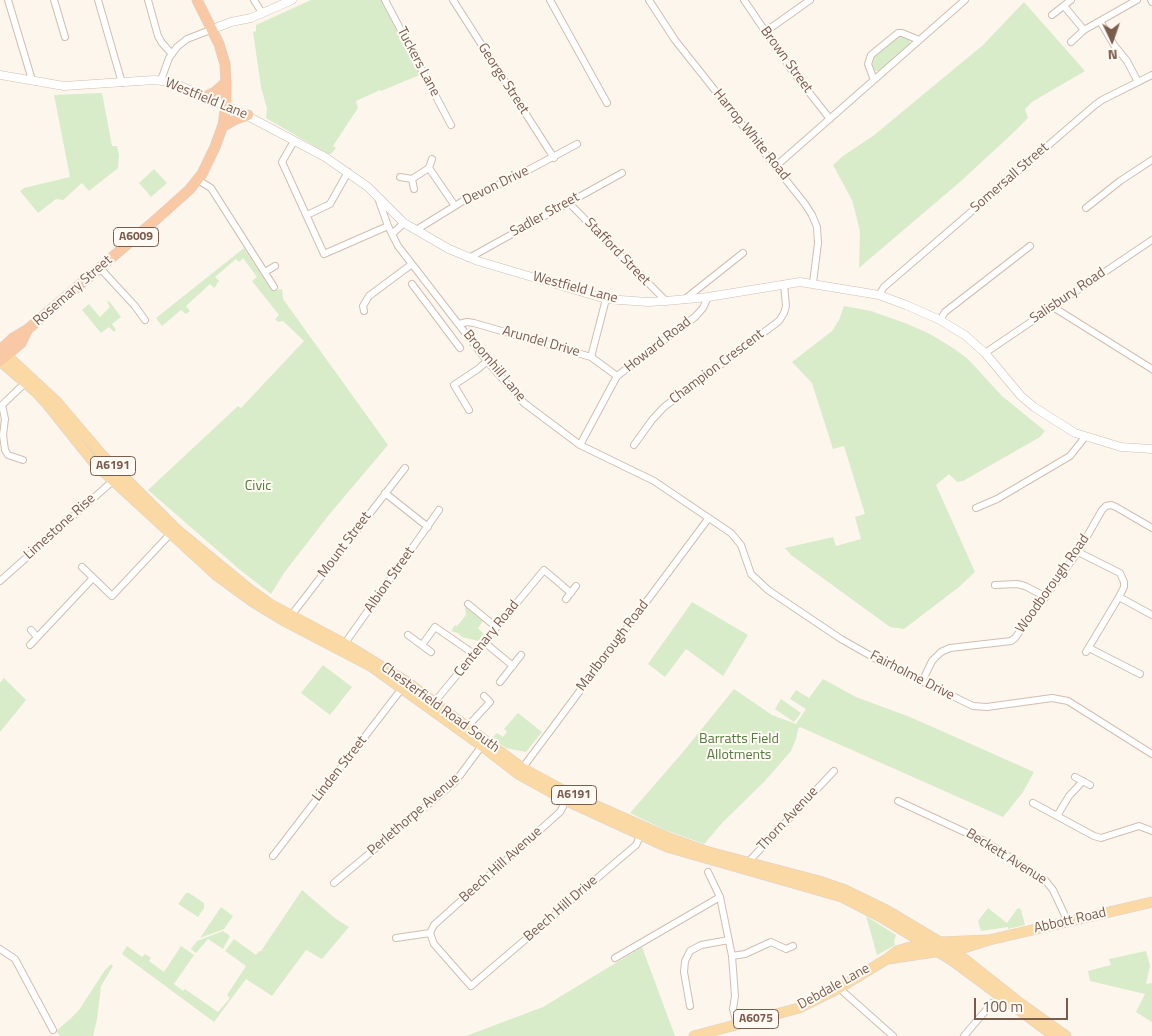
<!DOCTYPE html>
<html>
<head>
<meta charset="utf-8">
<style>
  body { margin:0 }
  #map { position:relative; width:1152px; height:1036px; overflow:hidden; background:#fdf6ec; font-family:"Titillium Web",sans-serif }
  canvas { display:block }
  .north { position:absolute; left:1087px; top:15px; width:50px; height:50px; -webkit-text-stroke:4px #fffaf3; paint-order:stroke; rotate:177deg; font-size:14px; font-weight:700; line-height:20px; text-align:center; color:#7a5c4d }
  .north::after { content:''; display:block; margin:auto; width:18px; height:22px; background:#7a5c4d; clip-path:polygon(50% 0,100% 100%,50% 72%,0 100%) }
  .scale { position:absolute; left:974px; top:998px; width:94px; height:22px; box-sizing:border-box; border:2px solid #7a5c4d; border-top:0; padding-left:6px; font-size:15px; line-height:18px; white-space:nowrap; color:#7a5c4d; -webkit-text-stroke:4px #fffaf3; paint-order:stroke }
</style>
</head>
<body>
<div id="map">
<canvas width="1152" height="1036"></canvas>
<div class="north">N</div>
<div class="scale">100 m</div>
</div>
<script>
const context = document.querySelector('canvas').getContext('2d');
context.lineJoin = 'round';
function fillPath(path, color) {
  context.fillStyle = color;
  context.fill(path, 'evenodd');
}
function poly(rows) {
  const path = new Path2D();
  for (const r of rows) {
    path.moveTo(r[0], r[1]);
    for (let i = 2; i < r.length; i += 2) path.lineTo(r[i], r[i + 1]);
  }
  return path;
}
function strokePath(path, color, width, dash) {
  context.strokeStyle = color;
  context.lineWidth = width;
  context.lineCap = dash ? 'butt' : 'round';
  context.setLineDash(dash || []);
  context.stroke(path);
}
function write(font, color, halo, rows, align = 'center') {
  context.font = font + ' "Titillium Web",sans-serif';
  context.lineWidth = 4;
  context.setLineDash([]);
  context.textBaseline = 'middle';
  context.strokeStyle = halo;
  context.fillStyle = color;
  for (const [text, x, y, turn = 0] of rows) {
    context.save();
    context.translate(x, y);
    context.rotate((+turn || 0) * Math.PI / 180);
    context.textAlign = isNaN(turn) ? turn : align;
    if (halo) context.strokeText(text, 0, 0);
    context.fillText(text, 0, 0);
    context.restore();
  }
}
const green = poly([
  [311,0,381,0,422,74,381,91,380,90,356,101,358,108,333,146,336,148,331,154,328,154,266,118,267,109,261,87,253,32,256,31,256,25],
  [1024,2,1085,71,1032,102,1025,109,1028,118,1012,134,961,181,859,268,860,231,852,200,833,165,843,156,873,136,983,45],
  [899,35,910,39,910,44,880,71,875,71,872,64,874,57],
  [102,93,112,146,117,146,119,155,118,168,89,191,82,183,63,200,56,199,38,213,20,191,24,188,70,177,54,95],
  [154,169,167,183,151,197,139,183],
  [244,248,272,291,282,289,283,299,388,445,328,516,284,573,271,594,239,569,148,490,238,406,241,408,304,341,283,321,278,322,275,319,279,315,252,281,257,277,243,258,239,262,236,259,215,277,219,281,216,284,217,285,214,288,210,284,186,306,190,311,186,314,181,310,162,326,156,318],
  [109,301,121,317,112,324,116,330,114,332,109,327,101,333,82,310,89,304,100,317,110,307,107,302],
  [844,306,871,311,905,323,930,334,953,348,968,359,1002,396,1045,431,1040,437,963,481,957,482,949,474,936,485,975,572,959,587,904,629,890,627,791,555,785,548,833,537,836,546,861,539,855,517,865,514,844,446,833,449,812,383,792,362,832,331,839,320],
  [692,602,748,635,723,676,686,649,665,677,648,664],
  [465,606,483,621,478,628,484,634,478,641,462,637,458,633,451,631,455,625,457,626,466,615],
  [323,665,352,687,330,715,301,693],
  [4,678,26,700,0,732,0,683],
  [823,679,856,697,910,717,1034,772,1023,792,1003,817,800,727,798,729,796,739,791,751,764,782,723,822,704,844,665,830,630,813,683,752,734,689,772,715,796,724,806,709,790,699,796,690,809,698],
  [781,699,801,713,794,722,775,709],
  [518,713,542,732,526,752,506,748,492,738,497,733,503,737,507,732,504,729],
  [302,890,336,919,349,927,322,959,306,950,272,996,246,979,214,1022,122,954,127,946,142,957,145,954,151,958,149,961,164,972,181,946,194,955,174,984,183,991,185,989,218,1012,230,998,227,995,246,966,225,951,234,939,256,955,259,951,261,951],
  [186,893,189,893,204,903,204,908,198,917,178,904],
  [221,907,233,916,224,929,200,938],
  [988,908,1007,923,1017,909,1019,908,1021,910,1025,925,1008,929,1008,927,981,931,978,921],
  [866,916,896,935,894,941,895,945,877,955],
  [223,931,230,936,223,949,208,939,196,953,191,949,197,941],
  [642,947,675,1036,466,1036,543,1007],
  [1146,951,1150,966,1146,984,1152,983,1152,1022,1136,1012,1145,994,1090,981,1088,971,1111,965,1109,959],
  [111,964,113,966,101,986,97,1019,93,1036,60,1036,56,1031,70,1019,79,1010,105,970]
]);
const minor = poly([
  [8,0,32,80],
  [54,0,65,37],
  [98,0,122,83],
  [148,0,158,36,162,43,172,54],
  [254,0,262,13],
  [385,0,451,125],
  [453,0,554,158],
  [550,0,607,103],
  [649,0,675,40,805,204,812,215,817,227,818,243,813,283],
  [744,0,793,72,830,119],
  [1151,0,1152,2],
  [1064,6,1084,30],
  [1052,15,1071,0],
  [1100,21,1114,45,1127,61,1138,82],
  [765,32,810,0],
  [1071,42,1084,30,1137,0],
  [161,80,169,58,177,47,187,39,213,29],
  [874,80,868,64,871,55,898,33,902,33,919,40],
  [294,141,282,162,324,254,388,226],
  [776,166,965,0],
  [429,168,432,159],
  [400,177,412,179,414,189],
  [412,179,429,168,455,206],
  [198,180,211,188,274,287],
  [378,198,388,226,398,246,487,361,524,403,580,445,654,481,731,533,741,545,751,574,768,590,841,639,878,660,973,706,987,707,1052,698,1068,701,1152,754],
  [568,202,666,301],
  [1086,208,1120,181,1152,160],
  [307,215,330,204,348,172],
  [416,230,463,201,519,175,577,144],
  [392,234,404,223],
  [469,258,622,173],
  [99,267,135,306,145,320],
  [265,272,275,266],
  [412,284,460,348],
  [879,295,884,287,1095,105,1102,100,1152,75],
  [685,299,743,253],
  [1053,307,1152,369],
  [364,311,363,306,369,296,412,264],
  [940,320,945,312,1030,246],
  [459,324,467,322,474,323,591,357,617,376],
  [985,353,1152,240],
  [591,357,606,299],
  [469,410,454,385,478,369,487,361],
  [580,445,617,376,695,317,703,308,708,297],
  [634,445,652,420,664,407,779,321,784,313,786,306,784,284],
  [23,460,8,455,5,450,3,435,5,419,2,405,25,383],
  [385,493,428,527],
  [976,508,997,499,1070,456,1085,437],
  [1078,552,1120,573,1124,582,1124,587,1119,597,1086,652],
  [82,567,112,596,173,531],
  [0,581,115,479],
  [995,585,1017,584,1025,586,1046,597],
  [1119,597,1152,615],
  [566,599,576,586],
  [468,604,496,627],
  [290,617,405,468],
  [31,630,37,637],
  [408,635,431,652],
  [484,642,513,666],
  [30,645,93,578],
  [422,645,435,627,474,654],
  [343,646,439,510],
  [1089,648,1140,674],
  [500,682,521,655],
  [922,682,932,661,941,652,950,648,1011,641,1015,638,1078,552,1102,510,1106,506,1111,505,1116,507,1152,528],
  [432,705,544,570,571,593],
  [468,726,490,702,484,696],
  [521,770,708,519],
  [1075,777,1090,785],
  [898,801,986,842,1045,880,1053,890,1068,922],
  [1033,803,1094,836,1101,838,1139,826,1152,831],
  [1057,816,1069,796,1083,781],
  [273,856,403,687],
  [749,865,751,859,834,771],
  [708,872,720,897,732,956,735,996,733,1009,737,1024],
  [334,883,455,782,484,743],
  [430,933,434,944,471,986,636,845,642,832],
  [430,933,434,925,560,812,567,799],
  [396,938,430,933],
  [0,949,15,959,53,1030],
  [732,956,745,954,771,942,786,949,793,946],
  [615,958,720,897],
  [839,988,893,1036],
  [690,1006,684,972,685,961,690,951,701,945,729,940],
  [964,1036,992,1003]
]);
const tertiary = poly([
  [213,29,231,22,251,18,292,0],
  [0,75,64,86,154,80,171,82,240,112,325,157,368,187,404,223,449,249,478,261,606,299,648,302,666,301,708,297,800,282,879,295,906,305,940,320,966,336,985,353,1021,396,1034,407,1075,433,1121,447,1152,449]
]);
const primary = poly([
  [1,350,57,402,102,455,176,529,249,589,270,604,345,644,407,682,522,768,570,794,669,838,705,851,819,881,845,890,888,911,953,950,1020,1003,1066,1036],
  [0,361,36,392,47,404,95,464,216,575,253,602,286,622,372,667,482,746,518,774,567,801,667,847,842,897,881,917,953,961,1054,1036],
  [888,959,967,947,989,940,1152,902],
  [694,1036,799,1008,839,988,887,959,897,951,907,948,941,942,989,940]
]);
const trunk = poly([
  [205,97,215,92,226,82],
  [222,127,236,119,248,115],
  [0,350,13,338,28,329,151,224,189,190,202,174,215,147,223,125,226,105,226,82,225,64,219,44,197,0],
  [0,361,21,343,28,329]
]);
const shields = [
  [136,237,45],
  [113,466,45],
  [574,795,45],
  [756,1019,45]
];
const shieldNames = [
  ["A6009",136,237],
  ["A6191",113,466],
  ["A6191",574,795],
  ["A6075",756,1019]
];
const streetNames = [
  ["Brown Street",786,60,54],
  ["Tuckers Lane",418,62,62],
  ["George Street",503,79,57],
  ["Westfield Lane",206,99,22],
  ["Harrop White Road",751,135,51],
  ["Somersall Street",1010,178,-41],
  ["Devon Drive",496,186,-26],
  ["Sadler Street",545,215,-29],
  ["Stafford Street",617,252,46],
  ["Westfield Lane",575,288,15],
  ["Rosemary Street",73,291,-41],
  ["Salisbury Road",1068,296,-34],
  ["Arundel Drive",541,342,16],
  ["Howard Road",658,345,-38],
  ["Broomhill Lane",494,366,50],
  ["Champion Crescent",717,367,-37],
  ["Limestone Rise",60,527,-42],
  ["Mount Street",345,545,-53],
  ["Albion Street",390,580,-55],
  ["Woodborough Road",1053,584,-55],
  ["Centenary Road",487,639,-51],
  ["Marlborough Road",613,646,-53],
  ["Fairholme Drive",912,676,27],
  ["Chesterfield Road South",440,708,36],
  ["Linden Street",340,769,-52],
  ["Perlethorpe Avenue",414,815,-41],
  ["Thorn Avenue",788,819,-47],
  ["Beckett Avenue",1006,857,32],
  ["Beech Hill Avenue",501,865,-42],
  ["Beech Hill Drive",561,909,-41],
  ["Abbott Road",1070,921,-13],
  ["Debdale Lane",834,987,-29]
];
const parkNames = [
  ["Civic",258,487],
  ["Barratts Field",739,740],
  ["Allotments",739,756]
];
fillPath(green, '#d8ecc9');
strokePath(minor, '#d1beb0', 8);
strokePath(tertiary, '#d1beb0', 9);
strokePath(primary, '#dad1cd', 11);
strokePath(trunk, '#dad1cd', 11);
strokePath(minor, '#fff', 6);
strokePath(tertiary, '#fff', 8);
strokePath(primary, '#fbd9a5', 10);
strokePath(trunk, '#f9c8a4', 10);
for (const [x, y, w] of shields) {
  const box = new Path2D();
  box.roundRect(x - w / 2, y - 9.5, w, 19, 4);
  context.fillStyle = '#fffaf3';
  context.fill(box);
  strokePath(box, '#7a5c4d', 1);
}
write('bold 12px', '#7a5c4d', null, shieldNames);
write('14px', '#7a5c4d', '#fffaf3', streetNames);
write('14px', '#537a41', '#fffaf3', parkNames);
</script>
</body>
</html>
